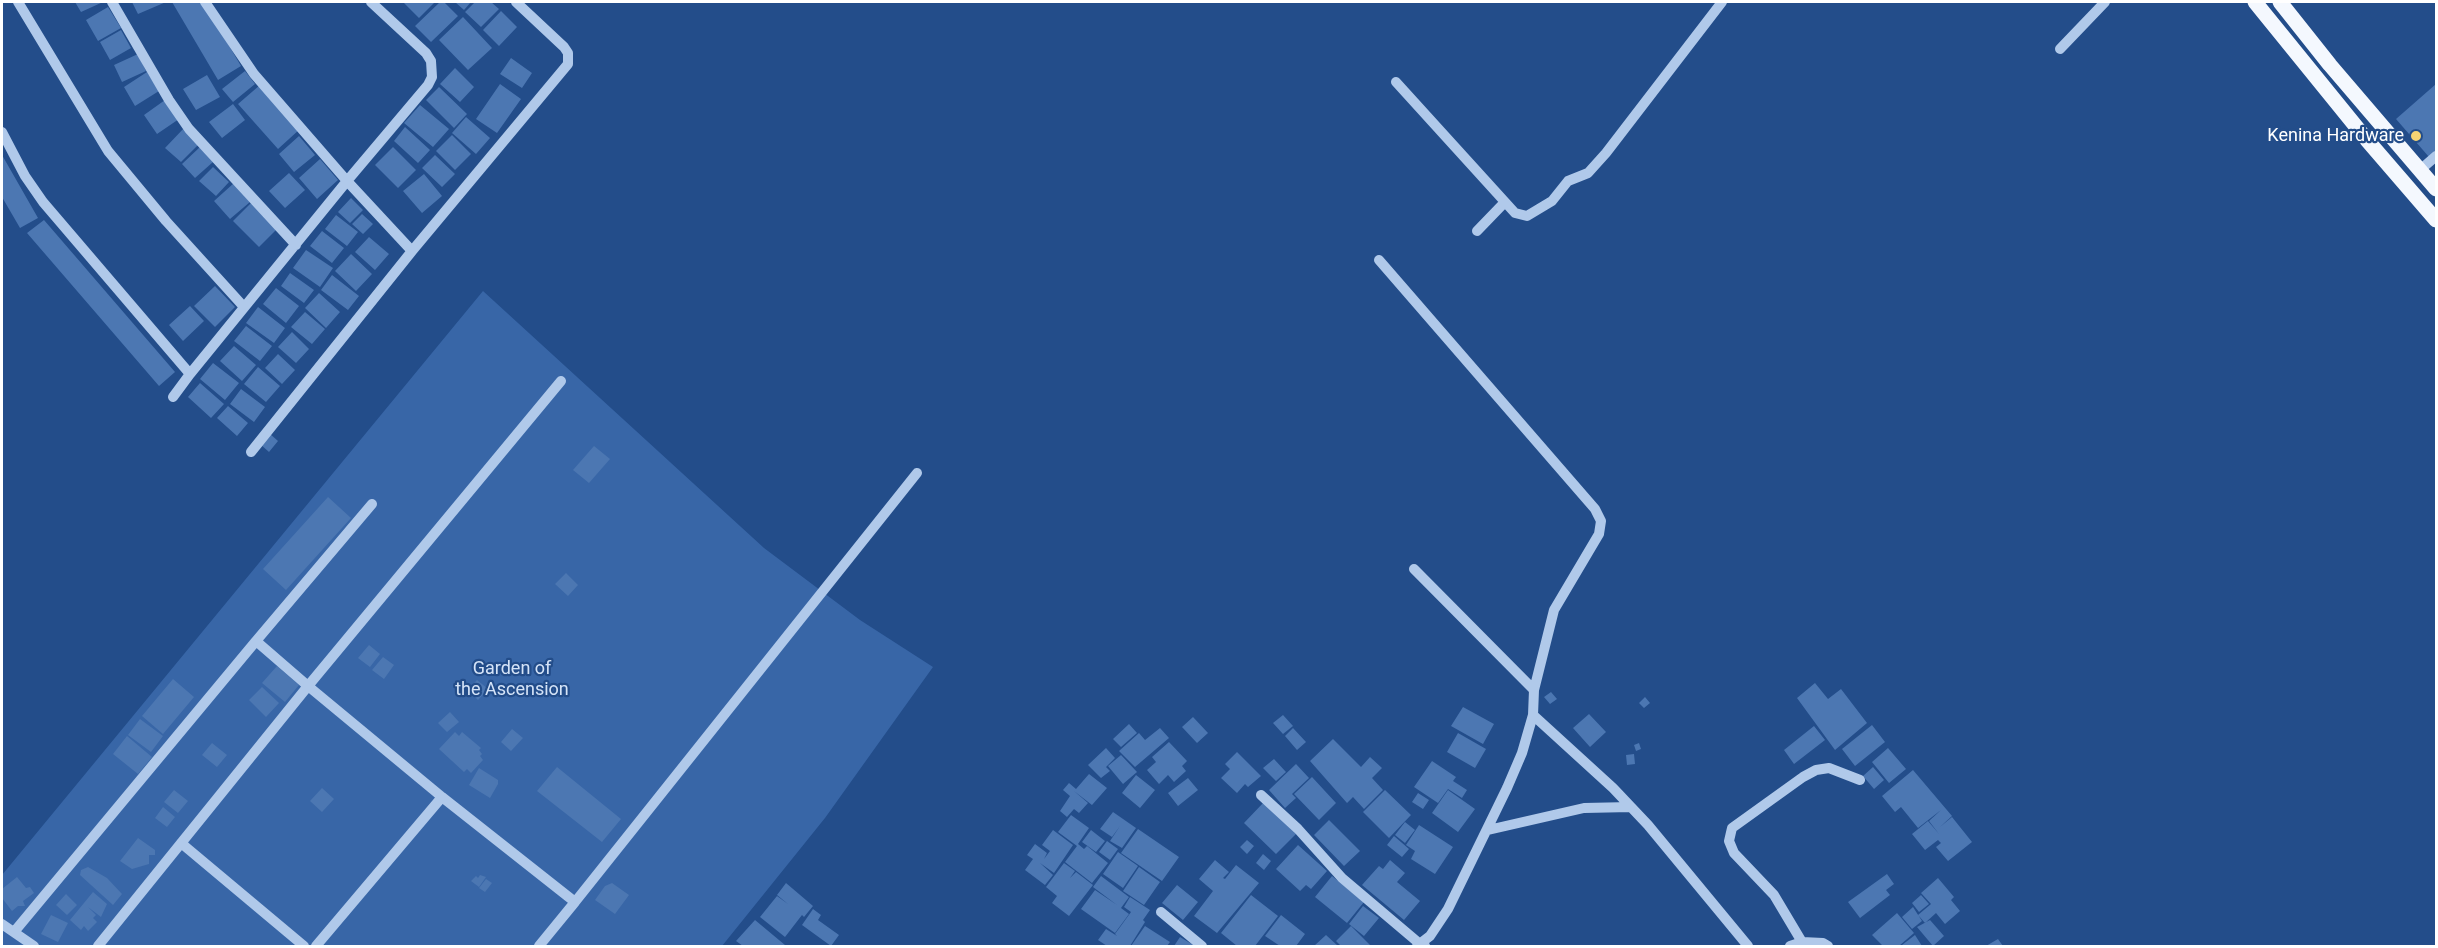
<!DOCTYPE html>
<html>
<head>
<meta charset="utf-8">
<style>
  body { margin:0 }
  #map { position:relative; width:2438px; height:948px; overflow:hidden; background:#234d8a; font-family:Roboto,sans-serif }
  canvas { display:block }
  .frame { position:absolute; inset:0; border:3px solid #fff; pointer-events:none }
</style>
</head>
<body>
<div id="map">
<canvas width="2438" height="948"></canvas>
<div class="frame"></div>
</div>
<script>
const context = document.querySelector('canvas').getContext('2d');
context.lineJoin = 'round';
function fillPath(path, color) {
  context.fillStyle = color;
  context.fill(path, 'evenodd');
}
function poly(rows) {
  const path = new Path2D();
  for (const r of rows) {
    path.moveTo(r[0], r[1]);
    for (let i = 2; i < r.length; i += 2) path.lineTo(r[i], r[i + 1]);
  }
  return path;
}
function strokePath(path, color, width, dash) {
  context.strokeStyle = color;
  context.lineWidth = width;
  context.lineCap = dash ? 'butt' : 'round';
  context.setLineDash(dash || []);
  context.stroke(path);
}
function write(font, color, halo, rows, align = 'center') {
  context.font = font + ' Roboto,sans-serif';
  context.lineWidth = 4.5;
  context.setLineDash([]);
  context.textBaseline = 'middle';
  context.strokeStyle = halo;
  context.fillStyle = color;
  for (const [text, x, y, turn = 0] of rows) {
    context.save();
    context.translate(x, y);
    context.rotate((+turn || 0) * Math.PI / 180);
    context.textAlign = isNaN(turn) ? turn : align;
    if (halo) context.strokeText(text, 0, 0);
    context.fillText(text, 0, 0);
    context.restore();
  }
}
const green = poly([
  [483,291,764,548,860,620,933,667,825,818,722,946,2,946,2,875]
]);
const building = poly([
  [75,2,103,2,81,12],
  [132,2,166,2,138,14],
  [172,2,203,2,241,66,218,80],
  [405,2,435,2,419,18,404,3],
  [440,2,444,2,458,16,431,42,415,26],
  [455,2,471,2,464,10],
  [475,2,491,2,499,9,481,27,465,12],
  [108,7,121,28,98,41,86,20],
  [501,11,517,27,499,46,483,30],
  [463,17,492,48,468,70,439,40],
  [121,30,131,48,110,60,100,42],
  [138,54,146,71,122,82,114,65],
  [511,58,532,73,522,88,500,74],
  [455,68,474,87,460,102,440,84],
  [245,71,255,84,233,102,222,89],
  [147,72,159,91,135,106,124,87],
  [207,75,220,97,196,110,183,89],
  [500,84,521,99,497,133,476,119],
  [2436,84,2436,150,2429,157,2396,119],
  [260,85,300,129,278,149,238,104],
  [439,87,467,114,454,128,426,100],
  [165,100,179,119,157,134,144,115],
  [233,104,245,120,222,138,209,122],
  [420,105,449,129,433,147,404,123],
  [466,117,490,138,476,154,452,133],
  [185,127,201,142,181,162,165,148],
  [405,127,430,150,418,163,394,141],
  [452,135,471,154,455,170,436,151],
  [299,136,315,155,294,172,279,154],
  [200,147,213,162,195,178,182,164],
  [393,147,416,170,398,188,375,165],
  [2,155,38,218,20,228,2,197],
  [435,155,455,174,442,187,422,168],
  [320,159,338,180,317,199,299,178],
  [213,167,229,182,216,196,199,181],
  [289,173,305,190,285,208,269,191],
  [424,174,442,196,422,213,403,191],
  [234,183,250,202,230,219,214,201],
  [351,198,363,210,350,223,338,212],
  [251,203,277,229,259,247,233,221],
  [362,214,373,224,363,234,352,224],
  [336,215,358,232,347,246,325,229],
  [44,220,175,372,159,386,27,233],
  [322,231,344,248,332,263,310,246],
  [369,237,389,254,375,270,355,252],
  [306,250,333,268,320,287,293,268],
  [351,254,372,274,356,291,335,271],
  [290,273,314,290,304,303,281,286],
  [332,275,359,296,348,310,321,290],
  [215,286,235,307,215,327,194,306],
  [276,288,299,306,286,323,263,304],
  [319,293,340,312,326,328,305,308],
  [190,306,204,321,183,341,169,325],
  [258,307,285,328,274,343,246,323],
  [305,312,325,329,312,344,291,327],
  [246,326,272,346,260,361,234,341],
  [292,332,309,349,296,363,278,347],
  [234,346,256,365,242,381,220,361],
  [278,354,295,370,282,384,265,368],
  [213,363,239,383,225,400,200,379],
  [258,367,280,386,266,402,244,384],
  [200,383,224,404,211,418,188,397],
  [241,389,265,407,254,422,230,404],
  [228,406,248,423,237,436,217,418],
  [269,433,278,441,269,452,260,444],
  [594,446,610,459,589,483,573,470],
  [328,497,351,518,286,590,263,569],
  [566,573,578,585,568,596,555,584],
  [369,645,380,654,370,667,358,658],
  [383,657,394,665,384,679,372,670],
  [277,666,299,685,285,702,262,683],
  [173,679,194,697,163,734,142,716],
  [477,680,488,689,478,700,468,690],
  [1815,683,1828,699,1841,689,1867,723,1835,750,1797,698],
  [262,687,279,703,266,717,249,700],
  [1551,692,1557,699,1550,704,1544,697],
  [1645,697,1650,703,1644,708,1639,703],
  [1463,707,1494,724,1483,744,1451,726],
  [450,712,459,722,447,732,438,723],
  [1589,714,1606,732,1590,747,1573,728],
  [1283,715,1293,726,1283,734,1273,723],
  [1193,717,1208,733,1197,743,1182,727],
  [140,719,163,736,151,752,128,735],
  [1129,724,1137,733,1121,747,1113,739],
  [1872,725,1885,742,1855,766,1842,749],
  [1814,726,1825,740,1794,764,1784,750],
  [1160,728,1169,738,1135,767,1119,751,1139,733,1145,740],
  [1293,728,1306,742,1297,750,1285,736],
  [512,729,523,738,511,751,501,742],
  [455,732,459,736,462,732,481,748,479,750,482,754,480,756,483,760,471,773,467,769,464,772,439,749],
  [1458,733,1486,749,1475,768,1447,752],
  [127,736,152,757,138,774,113,754],
  [1333,739,1361,767,1370,757,1382,768,1372,778,1383,790,1364,809,1353,797,1347,803,1310,761],
  [1169,742,1187,761,1182,766,1186,771,1174,782,1168,775,1159,784,1147,770,1156,762,1152,757],
  [212,743,227,755,217,767,202,755],
  [1639,743,1641,749,1636,751,1634,745],
  [1106,748,1115,758,1106,767,1110,771,1101,778,1088,765],
  [1888,748,1906,769,1889,783,1872,762],
  [1237,752,1261,776,1248,787,1245,784,1237,793,1221,778,1230,769,1225,764],
  [1634,754,1635,764,1627,765,1626,755],
  [1121,755,1137,772,1123,784,1108,766],
  [1274,759,1286,772,1276,781,1263,768],
  [1432,761,1456,777,1453,781,1467,790,1462,798,1448,789,1438,803,1414,787],
  [1296,764,1309,778,1292,794,1296,798,1285,808,1269,790],
  [557,767,621,819,602,842,537,791],
  [1873,767,1884,780,1874,789,1863,776],
  [479,768,498,780,498,784,490,798,469,785],
  [1913,770,1952,816,1940,827,1952,817,1972,842,1948,861,1936,847,1941,843,1938,840,1925,850,1912,834,1928,821,1939,834,1929,821,1941,810,1918,828,1901,807,1895,812,1882,796],
  [1089,774,1107,788,1092,805,1074,791,1088,803,1079,813,1074,809,1067,817,1060,811,1070,796,1063,790,1069,783,1076,789],
  [1136,775,1155,790,1140,808,1122,793],
  [1312,777,1336,803,1319,820,1294,794],
  [1188,778,1198,790,1178,806,1168,793],
  [322,788,334,799,322,812,310,801],
  [174,790,188,801,178,813,164,802],
  [1385,790,1411,815,1389,838,1363,812],
  [1448,790,1475,809,1458,832,1432,813],
  [1418,793,1429,800,1423,809,1412,802],
  [1264,802,1297,833,1276,854,1244,823],
  [163,807,175,817,167,827,155,818],
  [1113,812,1136,828,1122,848,1110,841,1120,826,1112,837,1100,829],
  [1071,815,1089,828,1078,844,1084,849,1087,846,1108,863,1092,883,1065,862,1077,846,1058,832],
  [1329,820,1360,851,1344,866,1314,835],
  [1405,822,1415,830,1405,843,1395,835],
  [1419,825,1453,847,1435,874,1411,859,1415,851,1406,845],
  [1138,829,1179,857,1162,881,1121,853],
  [1053,830,1073,845,1054,873,1040,863,1053,875,1045,885,1025,870,1033,859,1027,855,1035,844,1047,853,1044,859,1050,851,1042,845],
  [1091,830,1105,841,1096,852,1082,842],
  [1394,836,1409,849,1402,857,1387,845],
  [138,838,155,850,155,855,149,855,149,864,132,869,120,861],
  [1247,840,1254,846,1247,854,1240,847],
  [1107,841,1118,849,1110,860,1099,852],
  [1298,845,1327,871,1311,889,1306,885,1300,891,1276,869],
  [1118,852,1138,866,1123,888,1103,874],
  [1263,854,1271,861,1264,870,1256,863],
  [1215,860,1229,872,1223,878,1225,879,1236,865,1259,883,1217,933,1194,916,1213,891,1199,879],
  [1390,860,1405,873,1397,882,1420,901,1404,920,1362,885,1379,866,1383,869],
  [1064,863,1075,871,1070,878,1076,872,1093,885,1069,916,1052,903,1057,896,1046,887],
  [88,867,107,878,122,894,113,905,80,875,81,870],
  [1139,867,1160,882,1144,905,1123,891],
  [1887,874,1894,884,1886,890,1890,895,1860,918,1848,902],
  [480,875,486,877,479,887,471,881,476,876,478,878],
  [1101,876,1129,897,1121,908,1129,914,1115,933,1081,909,1095,890,1117,905,1093,887],
  [1332,876,1364,902,1347,923,1315,897],
  [17,877,26,888,30,887,34,893,23,901,25,906,18,906,12,911,2,898,2,889],
  [1938,878,1954,897,1951,900,1960,911,1945,924,1936,913,1925,923,1918,915,1931,904,1921,893],
  [486,879,492,883,485,892,479,888],
  [612,883,629,895,615,914,595,900,605,886],
  [786,883,813,906,804,917,802,915,785,937,760,917,777,896,788,904,777,895],
  [1177,885,1198,902,1183,920,1162,903],
  [93,892,107,904,101,917,88,907,96,915,93,918,97,922,88,931,84,926,81,930,70,920],
  [66,894,77,905,67,915,56,905],
  [1251,895,1278,916,1255,946,1237,946,1221,933],
  [1921,895,1929,904,1919,912,1912,903],
  [1130,897,1150,910,1143,920,1145,922,1130,946,1107,946,1098,940,1106,929,1117,936,1115,934,1131,912,1124,907],
  [1363,906,1379,918,1364,936,1349,924],
  [1913,907,1922,921,1912,929,1902,917],
  [813,909,821,915,818,920,839,935,831,946,802,925],
  [1897,913,1914,933,1899,946,1883,946,1872,935],
  [51,915,68,923,58,942,41,934],
  [1281,915,1305,934,1296,946,1280,946,1265,936],
  [755,920,785,945,784,946,743,946,736,941],
  [1930,920,1944,936,1933,946,1917,927],
  [1145,926,1170,942,1167,946,1131,946],
  [1351,926,1371,946,1341,946,1336,941],
  [1326,935,1338,946,1314,946],
  [1915,935,1922,946,1903,946,1902,945],
  [1180,937,1195,946,1174,946],
  [1998,939,2003,946,1986,946]
]);
const minor = poly([
  [18,2,108,151,166,221,244,307],
  [112,2,169,100,189,129,296,245],
  [371,2,426,53,431,61,432,77,428,85,347,181,412,251,568,64,568,53,564,47,516,2],
  [2060,49,2105,2],
  [1396,82,1515,213,1527,216,1552,201,1568,181,1588,173,1606,153,1722,2],
  [2,132,25,176,43,202,190,374,347,181,254,74,205,2],
  [2420,170,2436,156],
  [1477,231,1505,202],
  [1379,260,1595,509,1601,521,1599,534,1554,610,1534,690,1533,715,1522,753,1507,788,1448,909,1430,936,1417,946],
  [173,397,190,374],
  [251,452,412,251],
  [1414,569,1534,690],
  [256,641,372,504],
  [1533,715,1613,788,1648,825,1748,946],
  [1261,795,1298,829,1342,878,1420,944,1425,946],
  [1488,830,1584,808,1631,807],
  [181,843,304,946],
  [575,902,917,473],
  [1161,912,1202,946],
  [2,924,34,946],
  [14,932,256,641,308,686,561,381],
  [1802,942,1774,895,1734,853,1729,841,1732,828,1803,777,1816,770,1829,768,1860,780],
  [98,946,308,686,442,797,575,902,539,946],
  [316,946,442,797],
  [1790,946,1802,942,1823,943,1828,946]
]);
const major = poly([
  [2255,2,2367,140,2436,220],
  [2280,2,2330,65,2436,189]
]);
const markers = [
  [2416,136,6,"#f5d373"]
];
const poiNames = [
  ["Kenina Hardware",2404,136]
];
const parkNames = [
  ["Garden of",512,669],
  ["the Ascension",512,690]
];
fillPath(green, '#3866a7');
fillPath(building, '#4c77b2');
strokePath(minor, '#b0c9ea', 10);
strokePath(major, '#f4f8fe', 15);
for (const [x, y, r, color] of markers) {
  const dot = new Path2D();
  dot.arc(x, y, r, 0, 2 * Math.PI);
  context.fillStyle = color;
  context.fill(dot);
  strokePath(dot, '#234d8a', 2);
}
write('18px', '#fff', '#234d8a', poiNames, 'right');
write('18px', '#d5e4f8', '#234d8a', parkNames);
</script>
</body>
</html>
